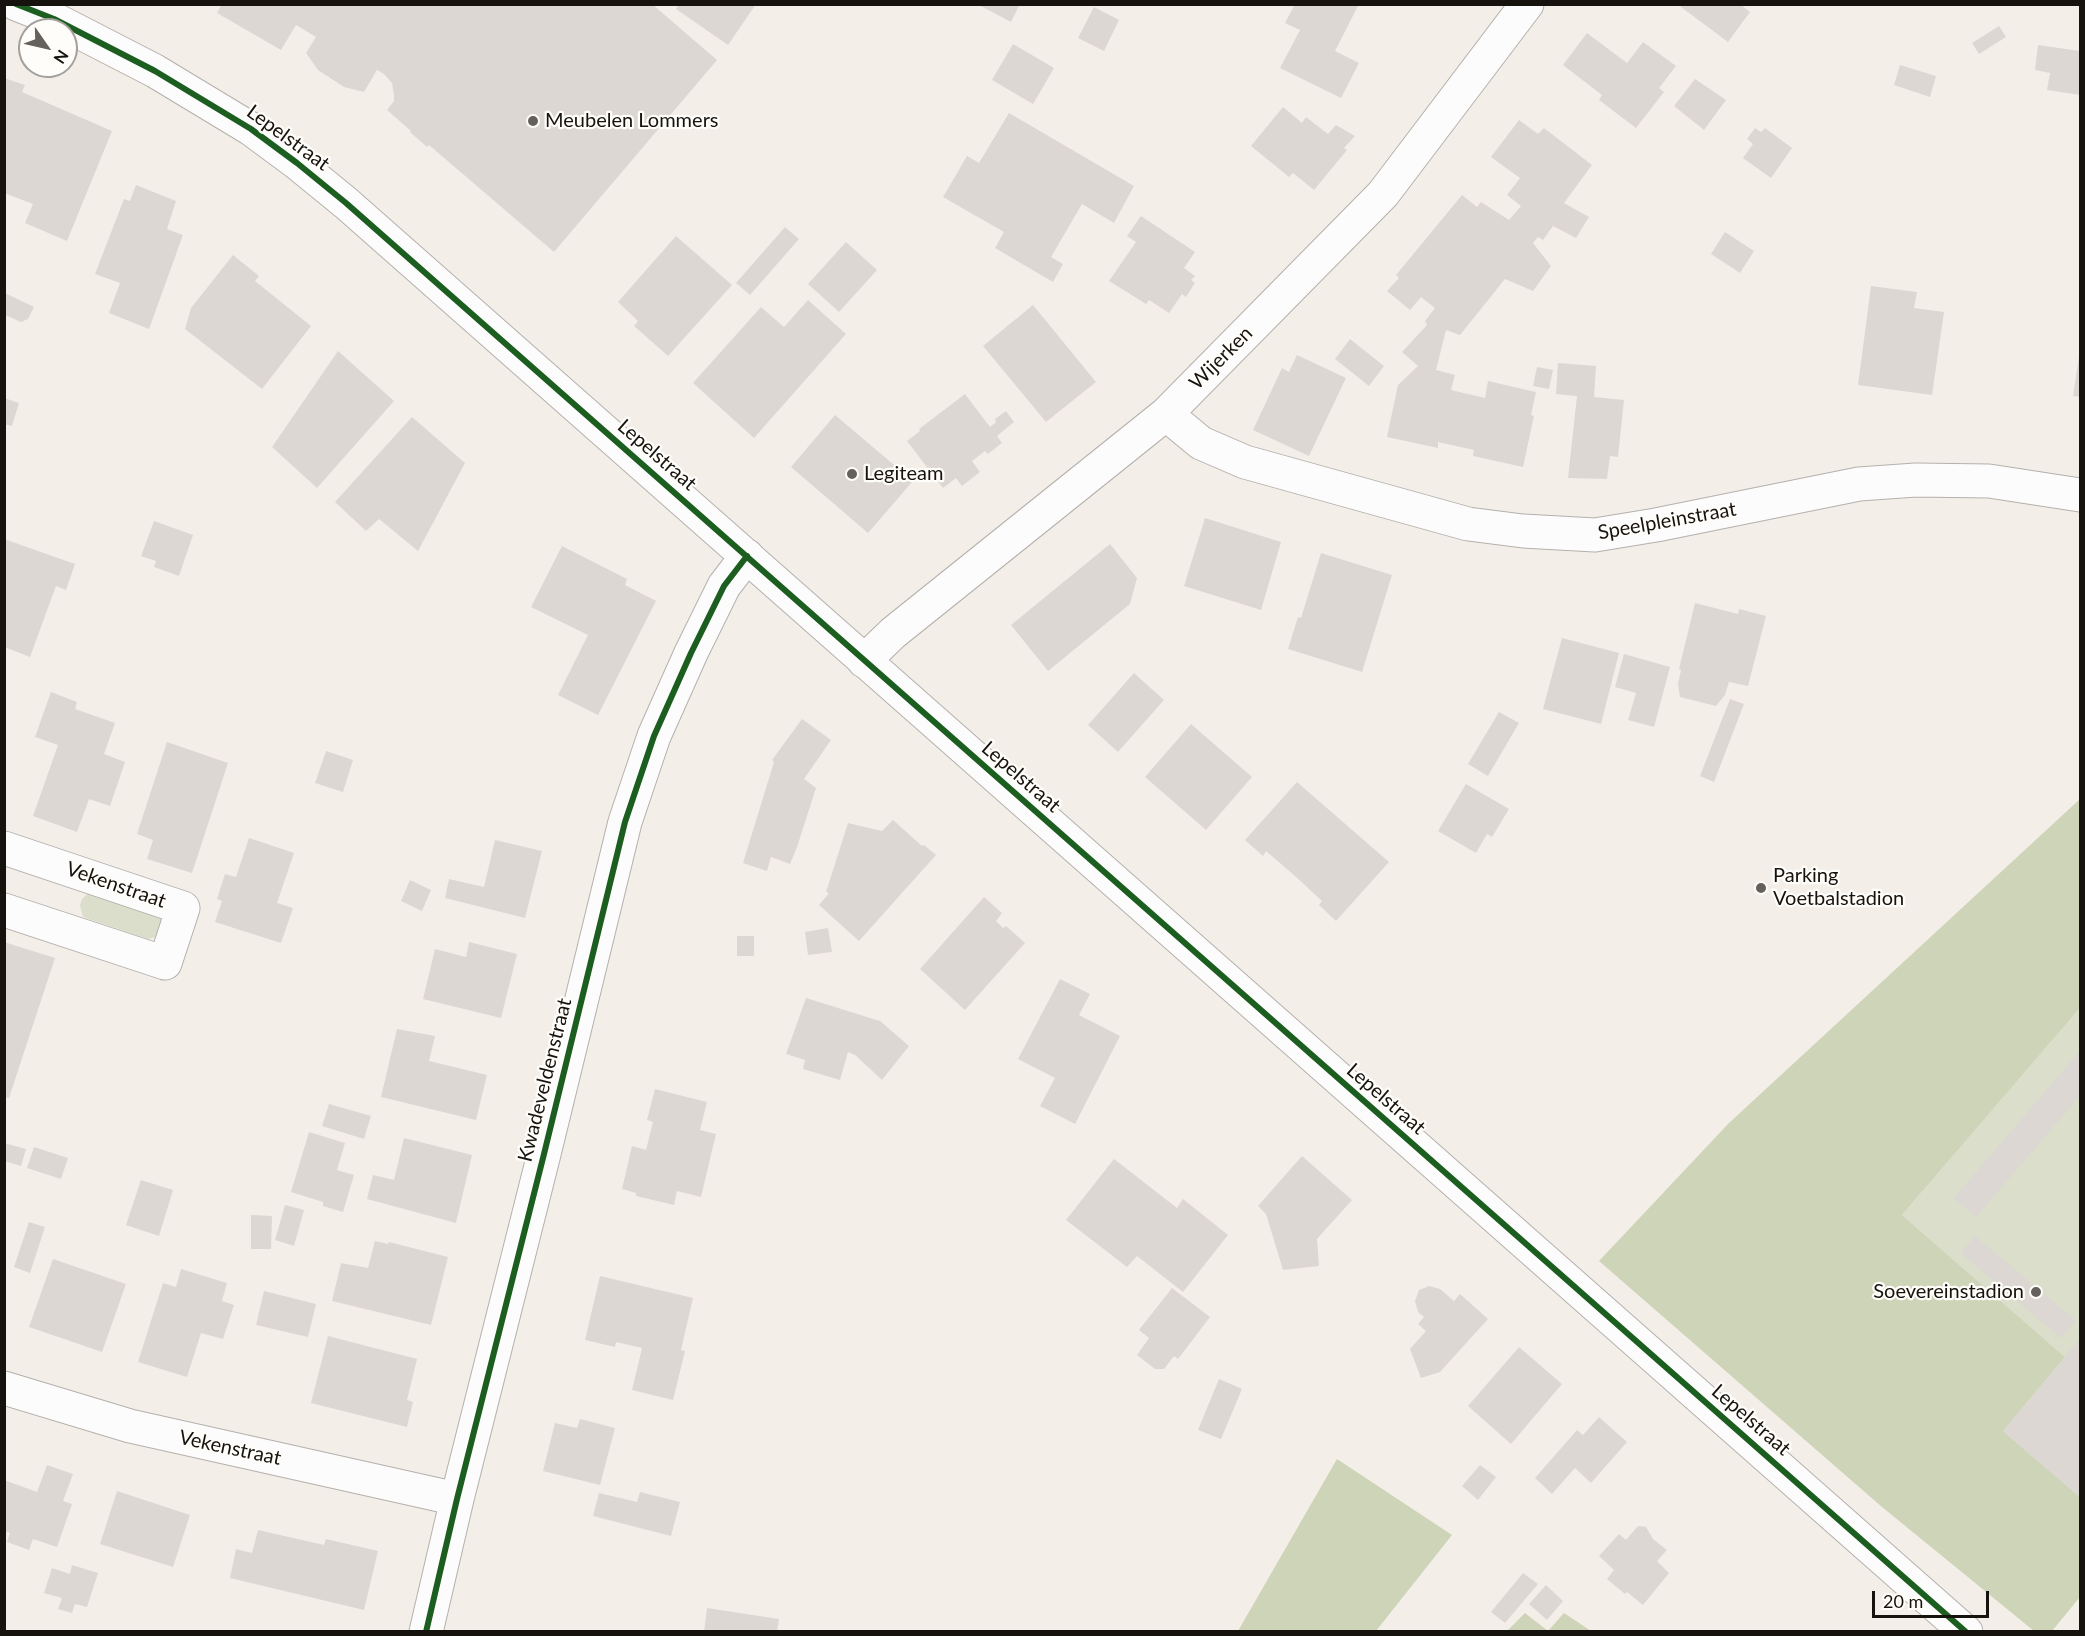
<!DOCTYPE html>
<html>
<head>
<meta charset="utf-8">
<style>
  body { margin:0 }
  #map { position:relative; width:2085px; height:1636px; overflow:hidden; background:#f4eee8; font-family:Lato,sans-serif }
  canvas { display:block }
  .frame { position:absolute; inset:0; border:6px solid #16130f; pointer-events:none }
  .north { position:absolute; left:18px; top:18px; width:60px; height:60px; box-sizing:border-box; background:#fffdfa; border:2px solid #a29f9c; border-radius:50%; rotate:124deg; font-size:16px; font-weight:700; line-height:24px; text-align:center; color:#16130f }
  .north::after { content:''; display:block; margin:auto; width:21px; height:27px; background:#64605b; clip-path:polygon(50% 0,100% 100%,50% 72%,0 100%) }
  .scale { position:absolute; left:1872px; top:1591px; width:117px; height:27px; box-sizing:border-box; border:3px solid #16130f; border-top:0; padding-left:8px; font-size:18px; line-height:21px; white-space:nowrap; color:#16130f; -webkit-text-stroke:4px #fffdfa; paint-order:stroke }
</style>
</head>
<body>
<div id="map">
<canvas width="2085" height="1636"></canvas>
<div class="frame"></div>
<div class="north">N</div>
<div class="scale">20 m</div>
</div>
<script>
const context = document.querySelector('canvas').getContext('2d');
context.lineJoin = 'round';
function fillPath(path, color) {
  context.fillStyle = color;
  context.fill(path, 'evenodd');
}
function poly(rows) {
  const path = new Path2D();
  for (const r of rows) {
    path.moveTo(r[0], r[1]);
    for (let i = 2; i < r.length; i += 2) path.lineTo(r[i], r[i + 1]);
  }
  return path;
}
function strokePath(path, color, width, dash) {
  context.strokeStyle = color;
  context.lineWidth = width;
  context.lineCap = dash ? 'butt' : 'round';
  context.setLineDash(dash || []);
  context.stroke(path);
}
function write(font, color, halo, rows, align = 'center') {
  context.font = font + ' Lato,sans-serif';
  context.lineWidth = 4.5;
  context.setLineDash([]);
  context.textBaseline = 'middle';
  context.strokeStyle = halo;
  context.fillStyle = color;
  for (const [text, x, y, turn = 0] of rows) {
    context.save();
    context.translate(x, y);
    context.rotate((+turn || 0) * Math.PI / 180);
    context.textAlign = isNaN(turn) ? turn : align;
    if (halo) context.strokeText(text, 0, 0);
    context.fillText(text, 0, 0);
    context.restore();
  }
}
const green = poly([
  [91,891,164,918,160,936,148,939,83,917,80,905,82,899],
  [2080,1008,2080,1497,2003,1431,2065,1357,1902,1215]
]);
const forest = poly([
  [2080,799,2080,1008,1902,1215,2065,1357,2003,1431,2080,1497,2080,1597,2052,1631,2034,1631,1882,1507,1599,1261,1729,1123],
  [1337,1459,1452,1535,1376,1631,1238,1631],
  [1525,1613,1548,1631,1564,1613,1591,1631,1507,1631]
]);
const building = poly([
  [222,4,652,4,717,60,554,252,429,145,427,147,410,132,411,131,387,110,394,101,394,95,392,83,384,74,377,70,364,92,344,87,318,70,306,53,316,37,296,25,281,50,217,13],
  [679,4,756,4,728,45,676,9],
  [977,4,1020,4,1011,22],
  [1295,4,1359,4,1335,51,1359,63,1341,98,1280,68,1300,30,1285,23],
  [1677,4,1740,4,1750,12,1728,42],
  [1094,7,1119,20,1104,51,1078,38],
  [1999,26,2006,37,1979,54,1972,43],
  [1587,33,1627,63,1643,42,1676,66,1659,88,1664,92,1636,128,1599,100,1602,95,1563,65],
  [1013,44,1054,68,1033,104,992,80],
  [2038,45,2080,51,2080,95,2047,90,2050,73,2035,70],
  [1900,65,1936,76,1930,97,1894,85],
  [4,78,25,85,22,92,112,131,67,241,25,223,33,204,4,193],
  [1695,79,1726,100,1704,130,1674,106],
  [1283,107,1302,123,1306,117,1328,134,1336,125,1355,136,1344,148,1347,150,1314,190,1293,173,1289,177,1251,146],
  [1009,113,1134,186,1114,223,1082,204,1051,257,1063,264,1053,282,995,248,1004,232,943,197,967,156,979,163],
  [1519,120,1538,134,1544,128,1592,165,1564,203,1589,217,1576,238,1553,226,1543,240,1538,237,1533,243,1551,266,1533,291,1505,279,1460,335,1446,330,1436,370,1455,375,1451,390,1485,398,1488,381,1536,392,1531,415,1534,416,1523,467,1473,456,1474,450,1438,442,1438,448,1387,437,1398,385,1418,366,1402,352,1427,325,1425,321,1435,308,1421,297,1410,310,1387,291,1399,278,1396,275,1462,195,1477,207,1481,202,1509,220,1521,206,1507,195,1520,178,1491,157],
  [1755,128,1761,132,1765,128,1792,148,1771,178,1743,158,1753,144,1747,139],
  [136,185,176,201,167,229,183,235,149,329,109,313,120,283,95,274,124,199,130,201],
  [1141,216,1195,252,1184,268,1195,276,1191,280,1195,283,1186,297,1182,294,1169,313,1149,300,1146,304,1109,281,1136,242,1127,236],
  [785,227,799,239,750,295,736,283],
  [1725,232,1754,251,1740,273,1711,254],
  [676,236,732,285,668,356,634,326,638,321,618,302],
  [846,242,877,270,839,312,808,284],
  [233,255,259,276,255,281,311,326,262,389,185,329,191,308],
  [1871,286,1917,292,1914,308,1944,312,1932,395,1858,385],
  [5,293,34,307,28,319,21,322,5,315],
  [808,300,846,334,754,438,693,383,761,307,784,327],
  [1033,305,1096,382,1046,422,983,346],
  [1350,339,1384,366,1369,386,1335,359],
  [338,351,394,401,317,488,272,447],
  [1297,355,1346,378,1309,456,1253,430,1282,368,1289,372],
  [2079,356,2080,356,2080,397,2073,396],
  [1558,363,1596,366,1594,397,1624,400,1618,457,1610,456,1607,479,1568,478,1577,396,1556,394],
  [1537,367,1553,370,1549,389,1533,386],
  [965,394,990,427,996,422,995,419,1006,411,1014,422,997,436,1002,443,988,454,985,451,972,461,980,472,962,486,956,478,943,488,907,441,920,431,919,429],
  [4,398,19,403,12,426,4,424],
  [835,415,913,481,868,533,791,467],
  [412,417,465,463,418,551,379,519,366,531,335,502],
  [1205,518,1281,542,1261,610,1184,586],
  [154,521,193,535,179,576,154,567,156,561,141,556],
  [4,539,75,564,66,590,56,586,30,657,4,647,6,574,4,573],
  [1110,544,1137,578,1130,604,1048,671,1011,625],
  [562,546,627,579,625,585,656,601,598,715,558,695,588,635,531,607],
  [1321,553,1392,575,1362,672,1288,649,1298,617,1301,618],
  [1695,603,1738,614,1739,609,1766,616,1748,686,1729,682,1725,695,1716,706,1680,697,1678,684,1681,670,1679,669],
  [1562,638,1619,653,1601,724,1543,709],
  [1624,654,1670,667,1654,727,1628,720,1636,693,1615,687],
  [1134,673,1164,700,1118,752,1088,725],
  [51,692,77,702,75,709,115,723,104,754,125,762,110,806,89,799,77,832,33,816,58,745,35,737],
  [1730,699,1744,704,1714,782,1700,776],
  [1499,712,1519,723,1488,776,1468,764],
  [802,719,831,740,804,779,816,788,797,847,790,864,771,857,767,871,743,863,774,762,772,760],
  [1191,724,1252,777,1206,830,1145,777],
  [167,742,228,763,192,873,147,859,153,840,137,834],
  [326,751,353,760,343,792,315,783],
  [1297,782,1389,862,1336,921,1319,905,1322,901,1295,876,1266,851,1263,856,1245,840],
  [1466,784,1509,809,1492,837,1487,834,1476,853,1438,831],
  [893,820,922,846,924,845,936,855,859,941,819,905,829,893,826,892,848,823,882,831],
  [249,838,294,853,277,903,293,908,281,943,215,922,222,901,217,899,225,874,236,877],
  [495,840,542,851,525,918,445,898,449,879,484,887],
  [410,880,431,890,422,911,401,901],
  [984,897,1002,913,996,921,1003,928,1006,926,1025,943,965,1010,920,969],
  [828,928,832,952,808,955,805,932],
  [737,936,754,936,754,956,737,956],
  [4,942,55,958,9,1098,4,1097],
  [469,942,517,954,501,1018,423,999,435,949,466,957],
  [1060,979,1090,994,1079,1015,1120,1036,1075,1124,1040,1106,1055,1078,1018,1059],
  [806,998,880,1021,909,1046,882,1080,855,1055,848,1052,840,1080,803,1069,805,1060,786,1054],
  [397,1029,435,1036,429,1061,487,1075,476,1120,381,1097],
  [2080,1051,2080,1096,1976,1217,1954,1198],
  [655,1089,707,1102,700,1130,716,1134,701,1197,677,1191,674,1205,636,1196,636,1193,622,1189,632,1146,646,1150,653,1122,647,1120],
  [329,1104,371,1116,364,1139,322,1126],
  [309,1132,345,1143,337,1170,354,1175,343,1212,323,1206,323,1202,291,1192],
  [404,1138,472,1155,456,1223,367,1199,373,1175,394,1180],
  [4,1143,26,1149,21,1166,4,1161],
  [34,1147,68,1158,61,1179,27,1168],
  [1302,1156,1352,1200,1317,1239,1319,1266,1283,1270,1266,1214,1258,1206],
  [1114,1159,1177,1208,1183,1199,1228,1235,1183,1292,1137,1256,1127,1267,1066,1220],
  [141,1180,173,1190,159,1236,126,1225],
  [285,1205,304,1210,294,1246,275,1240],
  [251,1215,272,1216,271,1249,251,1249],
  [29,1222,45,1227,30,1273,14,1267],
  [1975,1236,2076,1321,2061,1338,1961,1253],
  [375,1241,388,1244,389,1242,448,1257,431,1325,332,1301,341,1263,368,1268],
  [53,1259,126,1284,102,1352,29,1327],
  [181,1269,227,1283,222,1301,234,1305,223,1339,201,1333,187,1377,138,1362,163,1283,176,1287],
  [600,1276,693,1298,681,1350,685,1351,673,1400,632,1390,642,1348,616,1342,615,1347,585,1340],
  [1429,1286,1440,1289,1454,1301,1460,1294,1488,1319,1440,1372,1421,1378,1410,1349,1426,1331,1418,1324,1424,1317,1418,1312,1415,1301,1419,1290],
  [1172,1288,1210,1317,1178,1359,1174,1356,1164,1369,1155,1369,1137,1355,1149,1338,1139,1330],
  [264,1291,316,1304,308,1337,256,1325],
  [328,1336,417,1359,407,1400,413,1402,407,1427,311,1403],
  [2080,1339,2080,1497,2003,1431],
  [1519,1347,1562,1384,1511,1444,1468,1406],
  [1219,1379,1242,1389,1221,1439,1198,1430],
  [1599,1417,1627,1442,1591,1483,1575,1468,1552,1494,1535,1478,1577,1430,1583,1435],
  [580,1419,615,1428,600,1485,543,1471,555,1423,577,1428],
  [47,1465,73,1474,63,1501,72,1504,57,1547,33,1539,29,1550,7,1542,10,1533,4,1531,4,1480,37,1492],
  [1480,1465,1496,1477,1478,1500,1462,1486],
  [117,1491,190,1515,173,1567,100,1544],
  [640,1492,680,1502,671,1536,593,1516,599,1493,637,1502],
  [1638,1526,1646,1527,1653,1539,1667,1550,1657,1561,1669,1573,1643,1605,1627,1592,1625,1594,1607,1579,1614,1570,1599,1556,1619,1534,1626,1540],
  [258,1530,324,1545,326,1539,378,1551,364,1610,230,1578,236,1549,252,1553],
  [72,1565,98,1573,87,1607,75,1604,72,1613,58,1609,62,1598,44,1593,52,1568,70,1574],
  [1523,1573,1538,1584,1505,1623,1491,1612],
  [1546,1585,1563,1601,1547,1620,1529,1604],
  [707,1608,779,1619,777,1632,704,1632]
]);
const minor = poly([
  [1166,414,1201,443,1245,462,1468,524,1523,531,1595,535,1656,525,1859,484,1916,480,1989,481,2080,495],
  [864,661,893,633,1166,414,1383,194,1527,4],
  [4,848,183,908,165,963,4,910],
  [4,1388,130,1426,457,1499],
  [426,1632,457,1499,544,1154,625,822,654,736,691,653,724,586,747,556]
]);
const secondary = poly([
  [16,4,54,19,155,71,251,129,297,163,346,203,1966,1632]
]);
const cycleway = poly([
  [16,4,54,19,155,71,251,129,297,163,346,203,1966,1632],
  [426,1632,457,1499,544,1154,625,822,654,736,691,653,724,586,747,556]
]);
const markers = [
  [533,121,6,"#64605b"],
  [852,474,6,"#64605b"],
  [1761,888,6,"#64605b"],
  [2036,1292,6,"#64605b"]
];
const poiNames = [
  ["Meubelen Lommers",545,121],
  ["Legiteam",864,474],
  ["Parking",1773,876],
  ["Voetbalstadion",1773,899],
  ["Soevereinstadion",2024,1292,"right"]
];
const streetNames = [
  ["Lepelstraat",288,138,36],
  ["Wijerken",1221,358,-45],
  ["Lepelstraat",657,455,41],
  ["Speelpleinstraat",1667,521,-10],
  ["Lepelstraat",1021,777,41],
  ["Vekenstraat",116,885,19],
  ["Kwadeveldenstraat",545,1080,-76],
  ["Lepelstraat",1386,1099,41],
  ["Lepelstraat",1751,1420,41],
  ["Vekenstraat",230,1448,12]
];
fillPath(green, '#dadeca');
fillPath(forest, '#ced4b7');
fillPath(building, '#ddd7d4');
strokePath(minor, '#b5b0ac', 35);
strokePath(secondary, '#b5b0ac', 35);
strokePath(minor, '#fdfcfc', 33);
strokePath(secondary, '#fdfcfc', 33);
strokePath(cycleway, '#1b5e20', 6);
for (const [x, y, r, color] of markers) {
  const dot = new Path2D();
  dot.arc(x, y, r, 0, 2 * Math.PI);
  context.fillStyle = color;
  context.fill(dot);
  strokePath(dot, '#fffdfa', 2);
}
write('20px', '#16130f', '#fffdfa', poiNames, 'left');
write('20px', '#16130f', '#fffdfa', streetNames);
</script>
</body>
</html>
